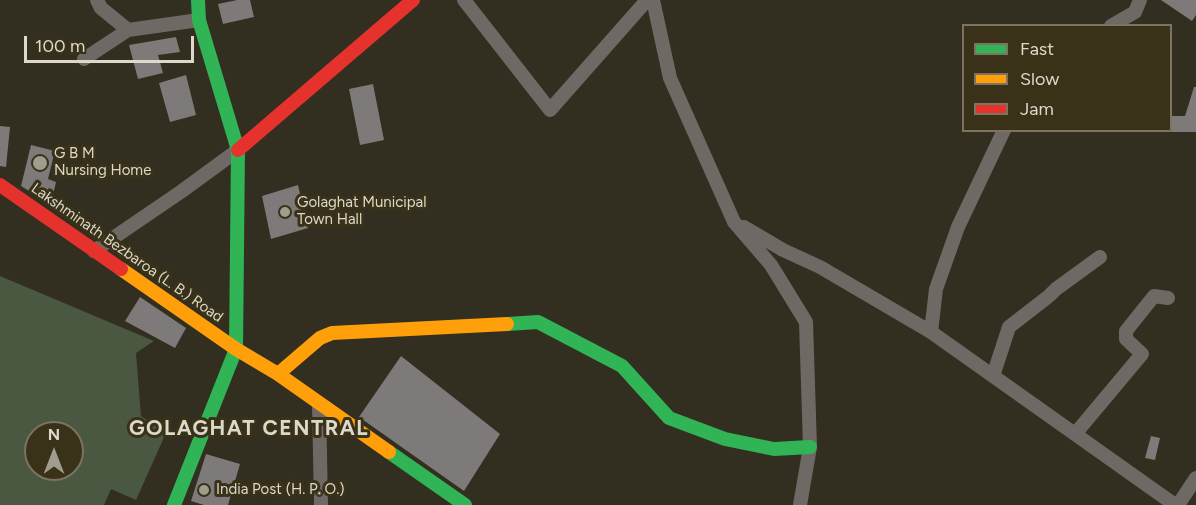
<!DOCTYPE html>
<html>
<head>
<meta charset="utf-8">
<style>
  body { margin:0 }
  #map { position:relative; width:1196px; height:505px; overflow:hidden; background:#322e20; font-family:Figtree,sans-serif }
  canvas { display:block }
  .legend { position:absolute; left:962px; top:24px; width:210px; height:108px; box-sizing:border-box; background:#393219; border:2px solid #7a7460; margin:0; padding:8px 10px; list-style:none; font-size:18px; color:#dcd8ca }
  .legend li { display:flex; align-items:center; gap:12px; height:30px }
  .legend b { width:30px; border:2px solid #7a7460 }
  .north { position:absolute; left:24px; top:421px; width:60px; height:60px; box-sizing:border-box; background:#393219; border:2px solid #7a7460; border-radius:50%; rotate:0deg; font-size:16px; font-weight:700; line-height:24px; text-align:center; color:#dcd8ca }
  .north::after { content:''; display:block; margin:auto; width:21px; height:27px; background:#a09c8e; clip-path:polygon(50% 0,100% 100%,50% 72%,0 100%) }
  .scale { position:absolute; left:24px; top:36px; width:170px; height:27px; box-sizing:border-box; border:3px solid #dcd8ca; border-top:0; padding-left:8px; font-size:18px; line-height:21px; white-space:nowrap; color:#dcd8ca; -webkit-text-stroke:4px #393219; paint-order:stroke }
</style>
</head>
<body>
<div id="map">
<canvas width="1196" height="505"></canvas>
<ul class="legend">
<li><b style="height:8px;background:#30b455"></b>Fast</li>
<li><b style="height:8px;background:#ff9f0a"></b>Slow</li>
<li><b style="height:8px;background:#e5322d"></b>Jam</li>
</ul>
<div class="north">N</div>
<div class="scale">100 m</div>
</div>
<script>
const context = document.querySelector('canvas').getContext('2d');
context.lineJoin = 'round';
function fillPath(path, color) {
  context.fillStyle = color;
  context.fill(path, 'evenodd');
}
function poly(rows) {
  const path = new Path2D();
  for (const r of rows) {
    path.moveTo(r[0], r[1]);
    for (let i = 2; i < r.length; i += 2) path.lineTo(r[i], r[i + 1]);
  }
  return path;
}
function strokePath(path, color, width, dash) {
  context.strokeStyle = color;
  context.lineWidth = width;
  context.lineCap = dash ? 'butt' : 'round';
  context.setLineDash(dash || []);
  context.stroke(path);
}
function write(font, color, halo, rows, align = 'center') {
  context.font = font + ' Figtree,sans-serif';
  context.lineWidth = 6;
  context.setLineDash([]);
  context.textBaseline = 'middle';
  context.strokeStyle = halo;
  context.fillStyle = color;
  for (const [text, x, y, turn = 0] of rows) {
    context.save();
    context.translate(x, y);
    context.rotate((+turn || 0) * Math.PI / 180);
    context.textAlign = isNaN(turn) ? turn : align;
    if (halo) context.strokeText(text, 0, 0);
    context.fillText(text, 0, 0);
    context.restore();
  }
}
const green = poly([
  [0,276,154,341,136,353,141,416,166,433,136,500,111,489,104,505,0,505],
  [36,433,72,433,72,469,36,469]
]);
const building = poly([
  [237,0,250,0,254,17,223,24,218,4],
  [1161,0,1196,0,1196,15,1192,21],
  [176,37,180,52,158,55,163,73,138,79,129,45],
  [186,75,196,115,170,122,159,83],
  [373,84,384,140,360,145,349,89],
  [1194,87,1196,87,1196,132,1170,132,1170,116,1185,116],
  [0,126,10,127,6,167,0,166],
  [31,145,55,151,48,179,56,182,53,195,33,190,32,192,29,191,21,186],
  [298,185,308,228,271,239,262,196],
  [140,297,186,328,175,348,125,321],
  [401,356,500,434,464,491,359,417],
  [1151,436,1160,438,1155,460,1145,458],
  [206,454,240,464,228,505,204,505,191,501]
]);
const street = poly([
  [97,0,101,8,128,30,199,20],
  [464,0,550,110,647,0],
  [653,0,670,78,734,222,771,265,806,322,810,447,800,505],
  [1111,26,1135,12,1140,0],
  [84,59,128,30],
  [744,227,783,250,820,267,931,332,1175,505],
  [94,251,182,191,238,150],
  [931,332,936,289,958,227,1004,130],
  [993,376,1009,327,1049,296,1056,289,1100,257],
  [319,403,321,505],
  [1075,434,1142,354,1126,339,1126,331,1154,296,1168,298],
  [1178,505,1196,478]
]);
const fast = poly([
  [507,324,538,322,622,366,669,418,725,439,774,449,810,447],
  [389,452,465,505],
  [174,505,236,349,238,150,199,20,198,0]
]);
const slow = poly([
  [121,269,236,349,278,374,389,452],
  [278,374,320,338,332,333,507,324]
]);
const jam = poly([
  [238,150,413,0],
  [0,185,121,269]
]);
const markers = [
  [40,163,8,"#a09c8e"],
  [285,212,6,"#a09c8e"],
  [204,490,6,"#a09c8e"]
];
const poiNames = [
  ["G B M",54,154],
  ["Nursing Home",54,171],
  ["Golaghat Municipal",297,203],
  ["Town Hall",297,220],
  ["India Post (H. P. O.)",216,490]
];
const streetNames = [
  ["Lakshminath Bezbaroa (L. B.) Road",127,253,35]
];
const districtNames = [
  ["GOLAGHAT CENTRAL",249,429]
];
fillPath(green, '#4a5741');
fillPath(building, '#7e7a7a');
strokePath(street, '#6e6965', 14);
strokePath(fast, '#30b455', 14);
strokePath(slow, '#ff9f0a', 14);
strokePath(jam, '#e5322d', 14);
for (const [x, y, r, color] of markers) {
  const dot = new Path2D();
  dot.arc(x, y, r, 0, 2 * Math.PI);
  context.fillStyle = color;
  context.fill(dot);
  strokePath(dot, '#393219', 2);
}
write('15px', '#dcd8ca', '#393219', poiNames, 'left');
write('15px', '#dcd8ca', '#393219', streetNames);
context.letterSpacing = '1.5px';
write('bold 21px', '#dcd8ca', '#393219', districtNames);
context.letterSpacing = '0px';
</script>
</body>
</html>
